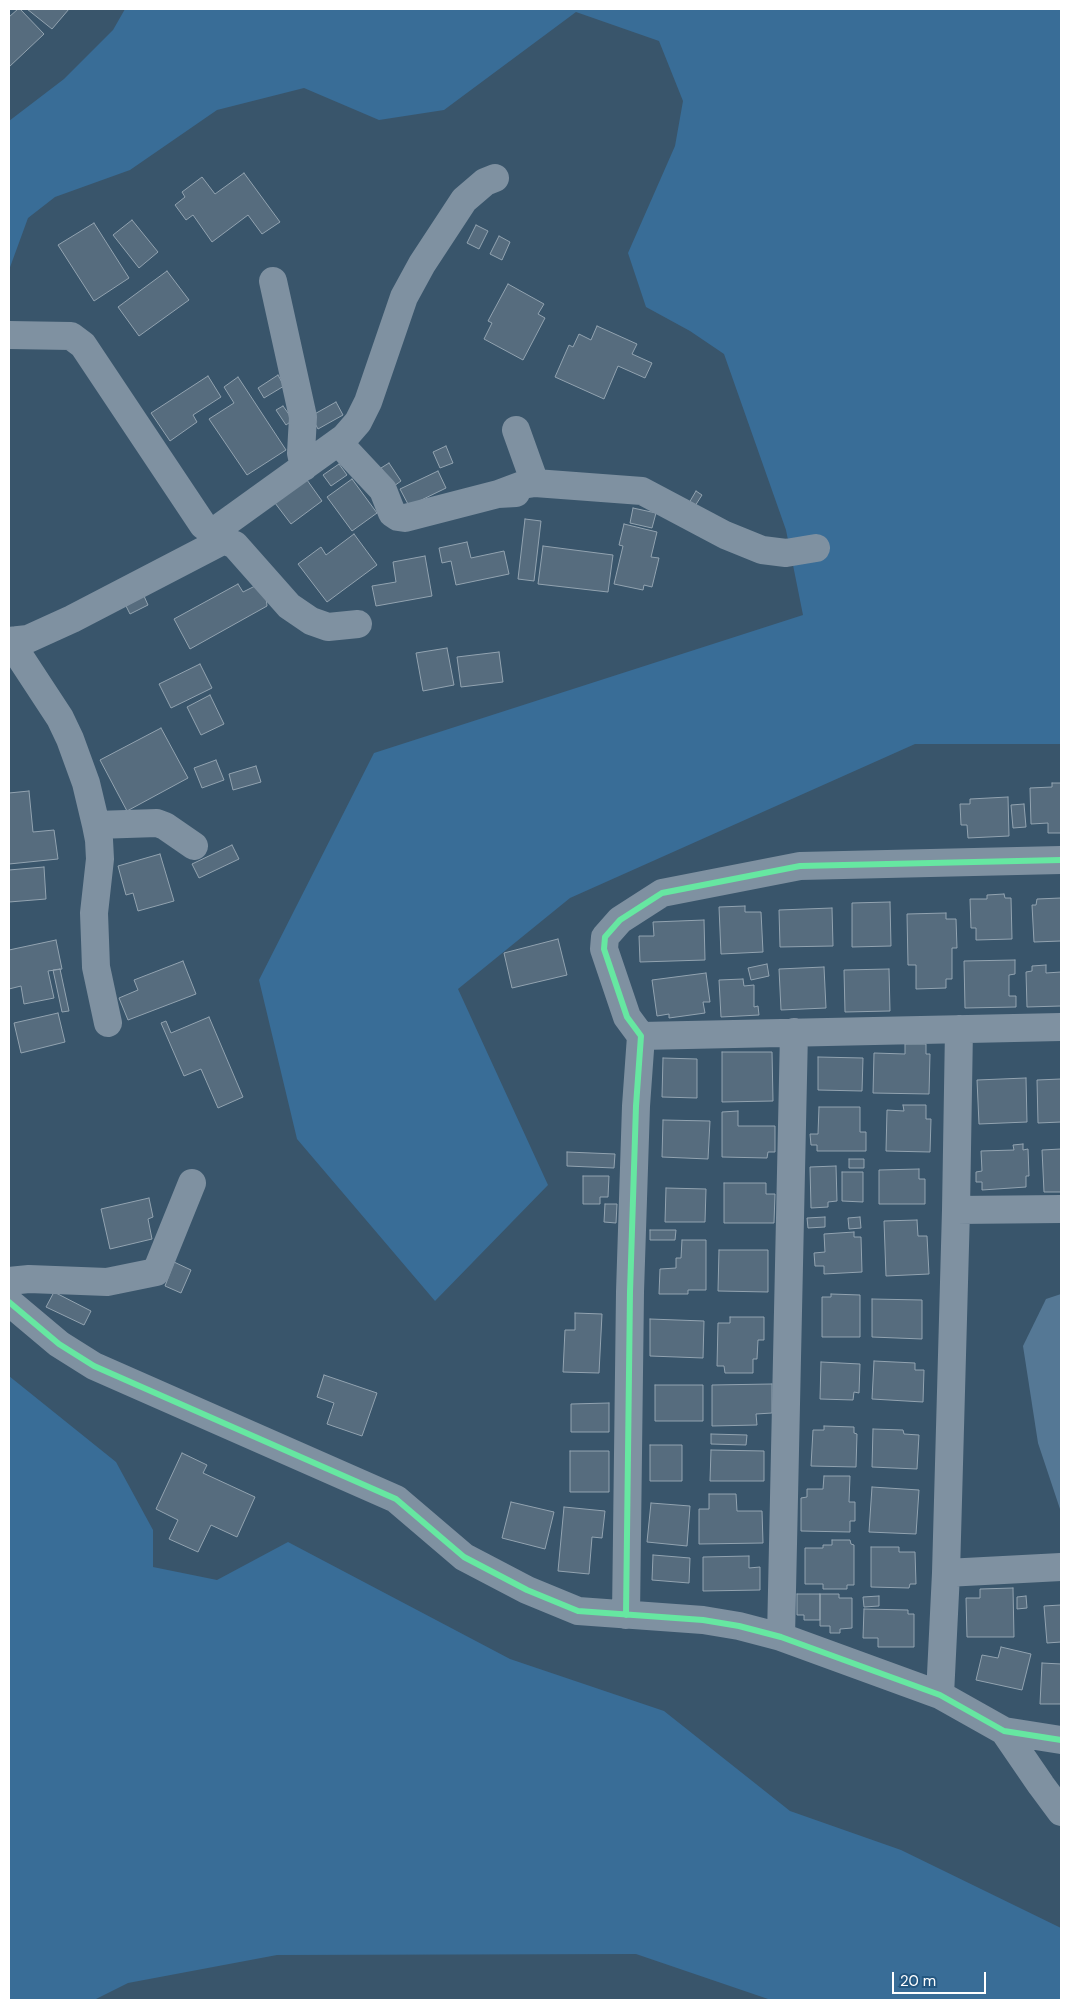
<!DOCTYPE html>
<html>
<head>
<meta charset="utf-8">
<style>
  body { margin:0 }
  #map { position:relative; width:1070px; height:2009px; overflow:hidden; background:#39556b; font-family:"DM Sans",sans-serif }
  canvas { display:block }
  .frame { position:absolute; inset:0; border:10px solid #fff; pointer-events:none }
  .scale { position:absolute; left:892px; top:1972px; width:94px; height:22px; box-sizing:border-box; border:2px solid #fff; border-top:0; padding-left:6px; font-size:15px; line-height:18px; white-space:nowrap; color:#fff; -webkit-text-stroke:4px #245780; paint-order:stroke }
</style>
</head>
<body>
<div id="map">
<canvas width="1070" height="2009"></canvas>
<div class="frame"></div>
<div class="scale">20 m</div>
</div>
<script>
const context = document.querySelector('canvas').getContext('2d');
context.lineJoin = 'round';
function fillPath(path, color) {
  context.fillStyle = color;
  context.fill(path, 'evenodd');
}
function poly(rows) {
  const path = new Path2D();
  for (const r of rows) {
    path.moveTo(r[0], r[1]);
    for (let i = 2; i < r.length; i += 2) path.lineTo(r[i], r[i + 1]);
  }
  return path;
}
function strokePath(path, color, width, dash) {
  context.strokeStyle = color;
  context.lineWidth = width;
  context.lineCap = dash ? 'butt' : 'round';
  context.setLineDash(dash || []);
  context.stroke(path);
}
const green = poly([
  [125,9,1061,9,1061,744,915,744,570,898,458,989,548,1185,435,1301,297,1139,259,980,374,753,803,615,786,530,724,354,690,331,646,307,628,253,675,146,683,101,659,41,576,12,444,110,379,120,304,88,217,110,130,170,55,197,28,218,9,270,9,121,64,79,113,30],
  [9,1376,116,1462,153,1530,153,1567,217,1580,288,1542,510,1659,664,1711,790,1811,901,1850,1061,1928,1061,2000,771,2000,636,1954,277,1955,128,1983,94,2000,9,2000]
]);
const water = poly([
  [1061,1294,1061,1512,1038,1443,1023,1346,1046,1299]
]);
const building = poly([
  [18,9,20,9,44,34,9,67,9,17,18,9],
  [27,9,69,9,52,29,27,9],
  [244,173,280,222,262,234,248,215,212,242,193,215,186,220,175,205,185,197,182,192,202,177,215,194,244,173],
  [132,220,158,252,139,268,113,235,132,220],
  [94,223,129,278,94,301,58,245,94,223],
  [476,225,488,231,479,249,467,243,476,225],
  [499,236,510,242,502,260,490,254,499,236],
  [167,271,189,300,139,336,118,307,167,271],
  [508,284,544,304,538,314,545,318,523,360,484,339,492,323,488,321,508,284],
  [597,326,637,344,632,354,652,363,645,378,618,366,604,399,555,377,569,345,573,347,579,334,591,340,597,326],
  [278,375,284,386,264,398,258,388,278,375],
  [208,376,221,397,193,415,197,422,170,441,151,413,208,376],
  [238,377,286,450,247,475,209,419,234,403,224,387,238,377],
  [336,402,343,415,318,429,311,416,336,402],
  [283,406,293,420,286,425,276,410,283,406],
  [446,446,453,463,440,468,433,452,446,446],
  [389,463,401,481,394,486,381,468,389,463],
  [339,464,347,475,331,486,323,475,339,464],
  [438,471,446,488,409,506,400,489,438,471],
  [352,479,377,513,352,531,327,497,352,479],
  [307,480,322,501,291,524,275,503,307,480],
  [696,491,702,495,695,506,689,503,696,491],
  [633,508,656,513,652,528,630,523,633,508],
  [525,519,541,521,534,581,518,579,525,519],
  [624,524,657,532,651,557,659,558,652,587,644,585,643,590,614,584,623,546,619,545,624,524],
  [354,534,377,565,327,602,298,564,321,547,326,555,354,534],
  [467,542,471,558,504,551,509,574,456,585,451,561,442,563,439,548,467,542],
  [543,546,613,555,608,592,538,584,543,546],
  [425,556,432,596,376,606,372,586,396,582,393,562,425,556],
  [238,584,243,592,255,586,266,597,267,606,190,649,174,619,238,584],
  [144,596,148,605,130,614,126,606,144,596],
  [447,648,454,685,423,691,416,653,447,648],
  [499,652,503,682,461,687,457,657,499,652],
  [200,664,212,688,171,708,159,684,200,664],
  [210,695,224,724,201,735,187,707,210,695],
  [161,728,188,778,127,811,100,760,161,728],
  [216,760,224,780,202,788,194,768,216,760],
  [256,766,261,782,233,790,229,774,256,766],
  [1052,783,1061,783,1061,833,1048,833,1048,823,1031,824,1030,788,1052,787,1052,783],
  [29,791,33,832,54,830,58,859,9,864,9,793,29,791],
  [1008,797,1009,836,968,838,967,825,961,825,960,804,970,804,970,799,1008,797],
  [1024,804,1026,827,1013,828,1011,805,1024,804],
  [232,845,239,859,199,878,192,864,232,845],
  [160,854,174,901,138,911,133,893,126,895,118,866,160,854],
  [44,867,46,899,9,902,9,870,44,867],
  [1004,894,1005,898,1011,898,1012,939,976,940,976,928,971,928,970,899,987,899,987,895,1004,894],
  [1061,898,1061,941,1034,942,1032,905,1036,905,1037,899,1061,898],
  [890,902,891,946,852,947,852,903,890,902],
  [745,906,745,912,761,912,763,952,721,954,719,907,745,906],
  [832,908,833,946,780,947,779,910,832,908],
  [946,913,946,919,956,919,957,948,952,948,952,979,946,979,946,988,916,989,916,965,908,965,907,914,946,913],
  [704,920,705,960,640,962,639,936,654,936,653,922,704,920],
  [558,939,567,975,512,988,504,953,558,939],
  [56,940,62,969,48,971,54,998,24,1004,21,986,9,989,9,950,56,940],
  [1015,960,1015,974,1009,975,1009,996,1016,996,1016,1007,965,1008,964,961,1015,960],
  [183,961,196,994,128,1020,119,998,138,990,134,980,183,961],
  [767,964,769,976,751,980,748,968,767,964],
  [1046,965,1046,973,1061,972,1061,1006,1027,1007,1026,972,1032,971,1032,966,1046,965],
  [824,967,826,1008,781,1010,779,969,824,967],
  [60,969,69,1011,62,1012,53,970,60,969],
  [889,969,890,1011,845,1012,844,970,889,969],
  [706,973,710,1002,703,1002,705,1013,669,1018,669,1014,657,1016,652,980,706,973],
  [743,979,744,986,754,985,754,1007,758,1006,759,1015,721,1017,719,980,743,979],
  [58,1013,65,1042,21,1053,14,1023,58,1013],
  [209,1017,243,1097,218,1108,201,1069,184,1076,161,1023,166,1021,171,1033,209,1017],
  [905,1044,926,1044,926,1054,930,1054,929,1094,873,1093,874,1053,905,1054,905,1044],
  [722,1052,772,1052,773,1101,722,1102,722,1052],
  [818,1057,863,1058,862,1091,818,1090,818,1057],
  [663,1058,697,1059,697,1098,662,1097,663,1058],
  [1026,1078,1027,1122,979,1124,977,1080,1026,1078],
  [1061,1079,1061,1122,1038,1123,1037,1080,1061,1079],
  [903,1105,926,1105,926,1119,931,1119,930,1152,886,1151,887,1110,904,1111,903,1105],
  [819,1107,860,1107,860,1132,866,1132,866,1151,817,1151,817,1145,811,1145,810,1134,818,1134,819,1107],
  [738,1111,738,1126,775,1126,775,1152,768,1152,767,1158,722,1157,722,1112,738,1111],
  [663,1120,710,1121,708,1159,662,1157,663,1120],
  [1023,1144,1023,1150,1028,1149,1029,1176,1026,1176,1026,1187,982,1190,982,1182,976,1182,976,1172,982,1171,981,1151,1014,1150,1013,1145,1023,1144],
  [1061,1149,1061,1192,1044,1192,1042,1150,1061,1149],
  [567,1152,615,1154,614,1168,567,1166,567,1152],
  [849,1159,864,1159,864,1168,849,1168,849,1159],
  [836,1166,837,1201,828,1202,828,1207,811,1208,810,1167,836,1166],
  [919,1169,919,1179,925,1179,925,1204,879,1204,879,1170,919,1169],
  [842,1172,863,1172,863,1202,842,1201,842,1172],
  [583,1176,609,1176,608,1197,600,1197,600,1204,583,1204,583,1176],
  [724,1183,766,1183,766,1194,775,1194,774,1223,724,1223,724,1183],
  [666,1188,706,1189,705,1222,665,1222,666,1188],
  [149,1198,153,1217,148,1219,152,1239,110,1249,101,1209,149,1198],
  [605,1204,617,1204,616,1223,604,1222,605,1204],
  [825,1217,825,1227,808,1228,807,1218,825,1217],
  [860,1217,861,1228,849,1229,848,1218,860,1217],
  [917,1220,918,1236,927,1236,929,1274,886,1276,884,1221,917,1220],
  [650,1230,676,1230,675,1240,650,1240,650,1230],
  [854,1232,854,1237,861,1237,862,1272,824,1274,824,1266,815,1266,814,1253,825,1252,824,1234,854,1232],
  [682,1240,706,1240,706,1290,688,1290,688,1294,659,1294,660,1269,676,1268,676,1258,681,1258,682,1240],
  [719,1250,768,1250,768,1292,718,1291,719,1250],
  [174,1262,191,1270,181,1293,165,1286,174,1262],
  [54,1292,91,1311,84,1325,46,1307,54,1292],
  [831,1294,860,1295,860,1337,822,1337,822,1297,831,1297,831,1294],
  [872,1299,922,1300,922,1339,872,1337,872,1299],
  [575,1313,602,1314,599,1373,563,1372,565,1330,575,1330,575,1313],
  [730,1317,764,1317,764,1340,758,1340,757,1359,753,1359,753,1373,725,1373,724,1366,717,1366,718,1323,730,1323,730,1317],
  [650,1319,704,1321,703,1358,650,1356,650,1319],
  [874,1361,915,1363,915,1370,924,1370,923,1402,872,1399,874,1361],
  [821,1362,860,1364,859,1393,854,1392,853,1400,820,1399,821,1362],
  [324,1375,377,1393,362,1436,327,1424,334,1403,317,1397,324,1375],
  [772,1384,772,1413,756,1414,757,1425,712,1426,712,1385,772,1384],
  [655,1385,703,1385,703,1421,655,1421,655,1385],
  [609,1403,609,1432,571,1432,571,1404,609,1403],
  [824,1426,854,1427,854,1433,857,1434,856,1467,811,1466,813,1430,824,1430,824,1426],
  [873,1429,903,1430,904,1434,919,1435,917,1469,872,1467,873,1429],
  [711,1434,747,1435,746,1445,711,1444,711,1434],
  [650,1445,682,1445,682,1481,650,1481,650,1445],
  [711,1450,764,1451,764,1481,710,1481,711,1450],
  [570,1451,609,1451,609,1492,570,1492,570,1451],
  [182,1453,207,1465,203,1473,255,1497,237,1537,211,1525,198,1552,169,1539,178,1520,156,1509,182,1453],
  [824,1476,850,1476,849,1502,855,1502,855,1521,850,1521,850,1532,801,1531,801,1498,807,1497,807,1489,823,1489,824,1476],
  [872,1487,919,1490,916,1534,869,1532,872,1487],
  [709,1494,736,1494,737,1511,762,1511,763,1543,699,1544,699,1509,709,1509,709,1494],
  [511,1502,554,1512,545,1549,502,1538,511,1502],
  [651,1503,690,1506,687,1546,647,1542,651,1503],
  [564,1507,605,1511,602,1538,592,1537,589,1574,558,1571,564,1507],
  [832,1540,850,1540,851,1544,854,1545,854,1585,847,1585,847,1589,823,1589,823,1584,805,1584,805,1548,823,1548,823,1545,832,1545,832,1540],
  [871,1547,899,1547,899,1552,915,1552,916,1584,910,1584,909,1588,871,1587,871,1547],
  [653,1555,690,1558,689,1583,652,1580,653,1555],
  [749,1556,749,1568,760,1567,760,1590,703,1591,703,1557,749,1556],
  [1013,1588,1014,1637,967,1637,966,1598,980,1598,980,1589,1013,1588],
  [797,1594,820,1594,820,1620,804,1620,804,1615,797,1615,797,1594],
  [820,1594,839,1594,839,1598,852,1598,852,1628,840,1629,840,1633,830,1633,830,1626,820,1626,820,1594],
  [879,1596,879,1606,864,1607,863,1597,879,1596],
  [1026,1596,1027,1608,1017,1609,1017,1597,1026,1596],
  [1061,1605,1061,1642,1047,1643,1044,1606,1061,1605],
  [864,1609,908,1610,908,1614,914,1614,914,1647,878,1647,878,1638,863,1638,864,1609],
  [1001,1647,1031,1654,1022,1690,976,1680,982,1655,998,1658,1001,1647],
  [1042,1663,1061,1664,1061,1704,1040,1704,1042,1663]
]);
const minor = poly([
  [273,281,303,417,301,453,304,467],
  [9,335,71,336,83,345,203,525,224,540,235,545,289,606,311,621,328,627,358,624],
  [516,430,535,483],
  [338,442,383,490,392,513,398,517,405,518,498,494,516,493],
  [498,494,522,485,535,483,642,491,725,535,762,550,786,553,816,548],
  [213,532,345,437,358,422,368,402,404,297,422,264,464,200,485,182,495,178],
  [17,640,20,657,60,718,70,739,86,783,96,825,99,840,100,859,94,913,96,967,108,1023],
  [9,641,28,639,72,619,224,540],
  [96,825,157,823,165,826,194,846],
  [641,1036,1061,1027],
  [956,1210,1061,1209],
  [9,1281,29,1279,107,1282,156,1272,192,1183],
  [9,1302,59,1344,94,1366,396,1499,464,1557,527,1590,578,1611,703,1620,739,1626,781,1637,940,1695,1004,1731,1061,1740],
  [946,1573,1061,1567],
  [626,1615,630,1292,636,1106,641,1036,627,1017,604,949,605,937,620,920,662,893,800,866,1061,860],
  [781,1637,794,1032],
  [940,1695,946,1573,956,1210,959,1029],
  [1004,1731,1041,1785,1061,1812]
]);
const cycleway = poly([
  [9,1302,59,1344,94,1366,396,1499,464,1557,527,1590,578,1611,703,1620,739,1626,781,1637,940,1695,1004,1731,1061,1740],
  [626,1615,630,1292,636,1106,641,1036,627,1017,604,949,605,937,620,920,662,893,800,866,1061,860]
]);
fillPath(green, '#396d97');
fillPath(water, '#557895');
fillPath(building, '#566c7e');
strokePath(building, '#92a3b0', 1);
strokePath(minor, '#7f91a1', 28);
strokePath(cycleway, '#66e7a1', 6);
</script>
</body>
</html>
